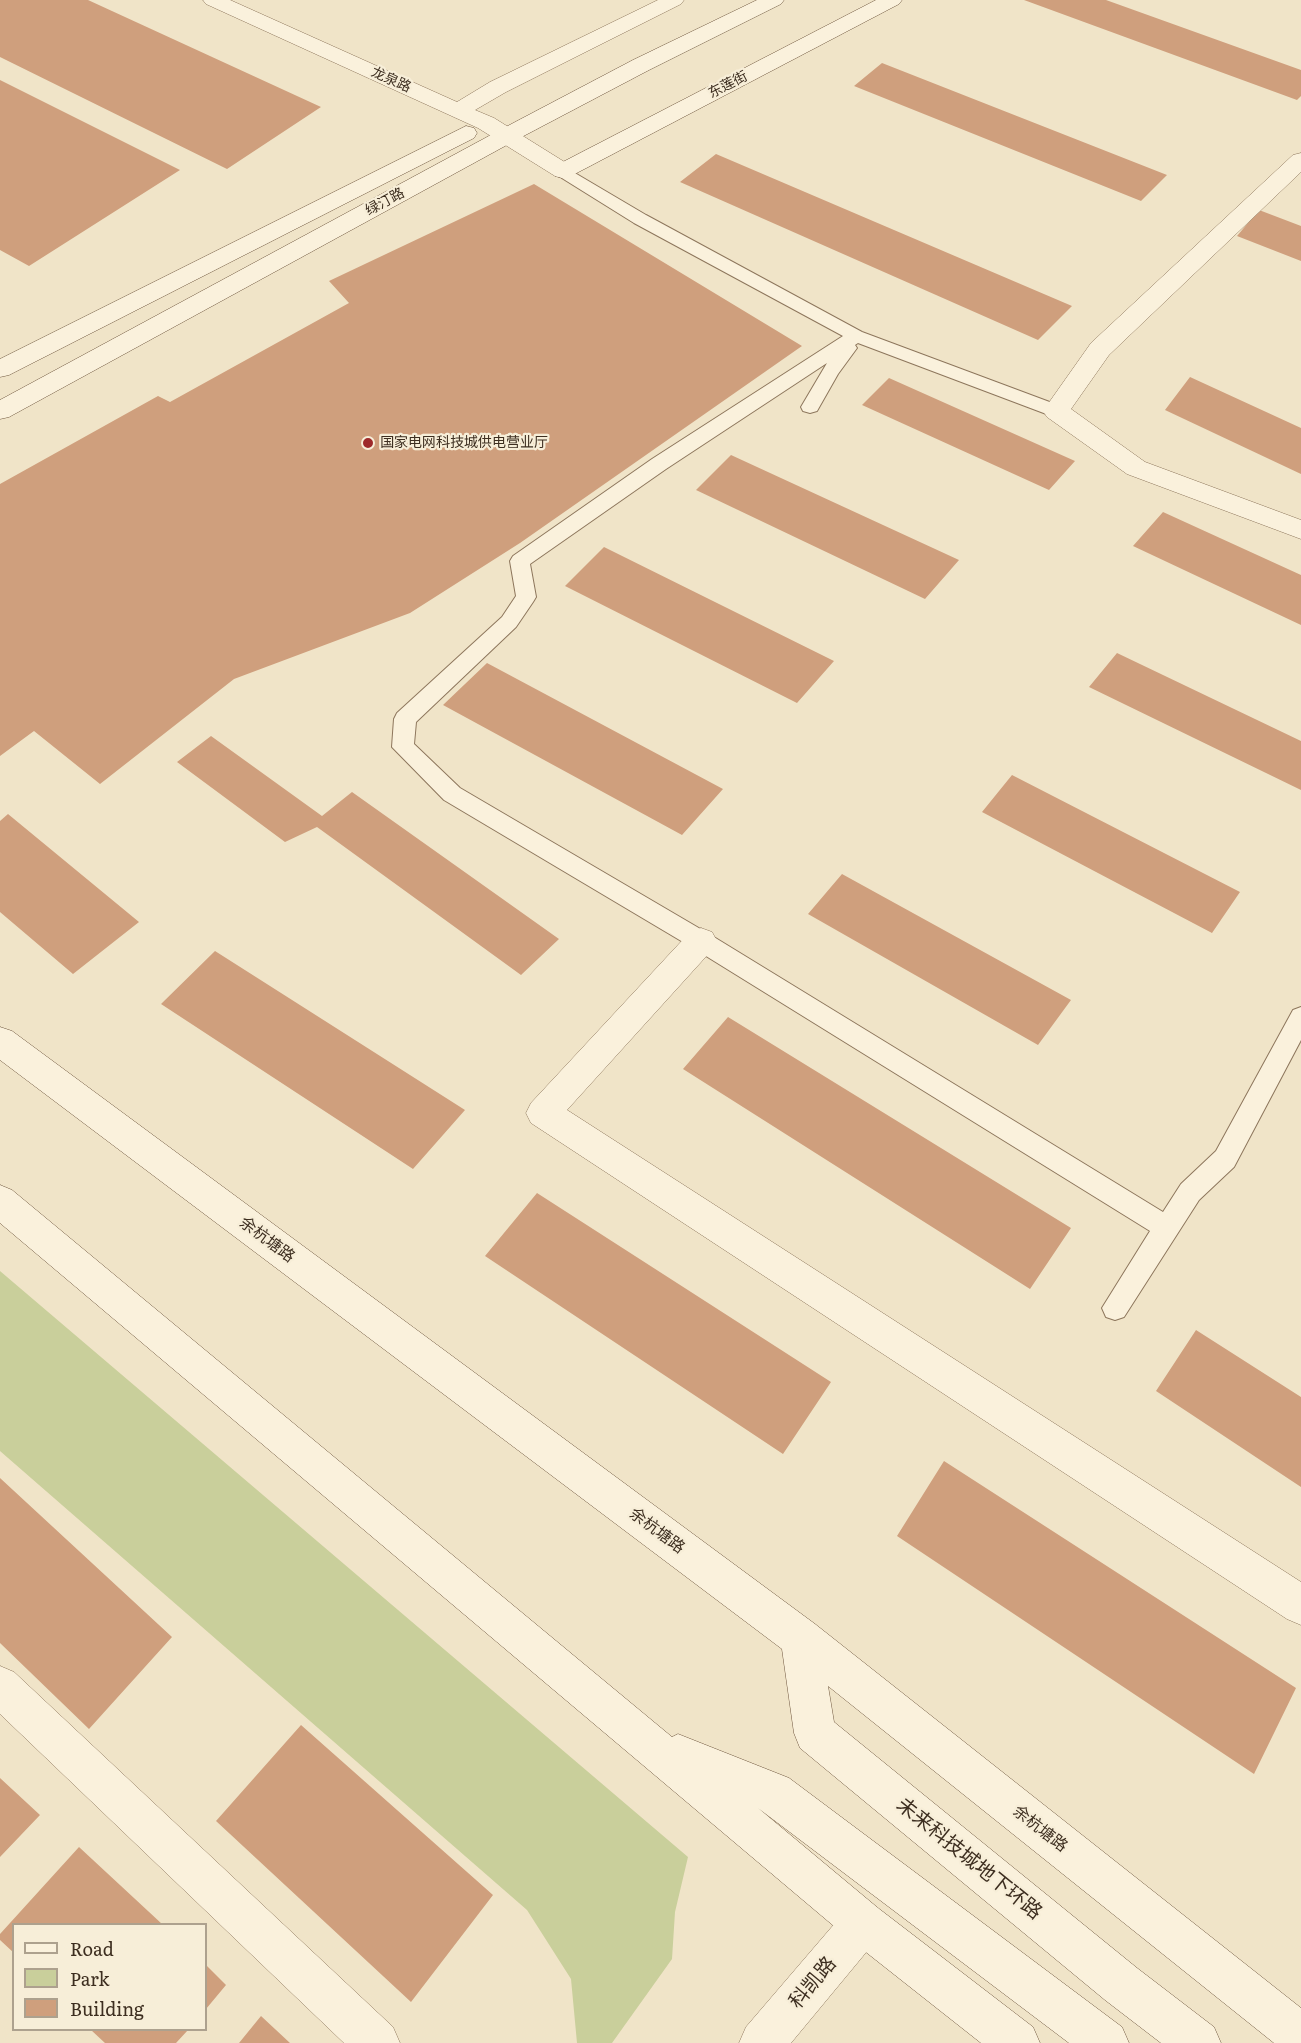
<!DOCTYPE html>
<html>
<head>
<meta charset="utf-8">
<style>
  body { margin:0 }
  #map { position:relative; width:1301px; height:2043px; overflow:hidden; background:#f0e4c8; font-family:Literata,serif }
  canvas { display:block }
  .legend { position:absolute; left:12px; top:1923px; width:195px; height:108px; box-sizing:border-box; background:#f7eed8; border:2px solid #ada18e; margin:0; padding:8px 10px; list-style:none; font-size:18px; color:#3d2e20 }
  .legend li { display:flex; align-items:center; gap:12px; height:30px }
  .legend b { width:30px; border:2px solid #ada18e }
</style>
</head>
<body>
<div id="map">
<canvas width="1301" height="2043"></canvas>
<ul class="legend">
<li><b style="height:8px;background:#faf1dc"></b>Road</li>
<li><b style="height:16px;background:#c9cf9b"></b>Park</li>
<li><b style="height:16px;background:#cf9f7d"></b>Building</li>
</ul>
</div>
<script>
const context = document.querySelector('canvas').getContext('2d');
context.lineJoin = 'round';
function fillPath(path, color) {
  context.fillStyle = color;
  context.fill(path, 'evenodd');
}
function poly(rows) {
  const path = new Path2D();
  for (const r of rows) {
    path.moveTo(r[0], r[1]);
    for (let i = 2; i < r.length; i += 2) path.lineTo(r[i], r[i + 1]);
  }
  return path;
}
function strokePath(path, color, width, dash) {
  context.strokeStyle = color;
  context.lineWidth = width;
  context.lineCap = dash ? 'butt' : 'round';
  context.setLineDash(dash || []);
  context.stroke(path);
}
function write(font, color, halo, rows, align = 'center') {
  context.font = font + ' Literata,"Noto Sans SC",serif';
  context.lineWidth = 4.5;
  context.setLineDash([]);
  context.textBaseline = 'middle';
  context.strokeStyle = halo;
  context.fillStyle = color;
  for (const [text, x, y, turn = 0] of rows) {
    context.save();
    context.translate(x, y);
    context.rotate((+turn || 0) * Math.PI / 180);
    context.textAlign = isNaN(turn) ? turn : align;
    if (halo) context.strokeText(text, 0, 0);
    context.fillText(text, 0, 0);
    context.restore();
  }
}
const green = poly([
  [0,1271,688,1857,675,1912,672,1959,612,2043,577,2043,571,1979,527,1910,0,1451]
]);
const building = poly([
  [0,0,88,0,321,107,227,169,0,57],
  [1024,0,1106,0,1301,70,1301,96,1297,100],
  [882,63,1167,175,1141,201,854,86],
  [0,80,180,170,29,266,0,250],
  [716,154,1072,306,1038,340,680,182],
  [534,184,802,346,520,543,410,613,234,679,100,784,34,731,0,756,0,484,158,396,170,402,349,303,329,281],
  [1259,210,1301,226,1301,261,1237,236],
  [1190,377,1301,428,1301,474,1165,410],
  [889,378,1075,461,1049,490,862,405],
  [731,455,959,560,925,599,696,490],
  [1163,512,1301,575,1301,625,1133,546],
  [604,547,834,661,797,703,565,586],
  [1117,653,1301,741,1301,790,1089,687],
  [487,663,723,789,682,835,443,705],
  [211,736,322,816,352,792,559,939,521,975,317,827,285,842,177,762],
  [1012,775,1240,892,1212,933,982,812],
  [8,814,139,922,73,974,0,912,0,821],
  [842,874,1071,1000,1038,1045,808,914],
  [215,951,465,1110,413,1169,161,1004],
  [728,1017,1071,1228,1030,1289,683,1069],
  [537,1193,831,1382,783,1454,485,1256],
  [1196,1330,1301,1397,1301,1487,1156,1391],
  [944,1461,1296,1688,1254,1774,897,1536],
  [0,1478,172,1637,89,1729,0,1643],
  [301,1725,493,1895,411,2002,216,1821],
  [0,1778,40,1815,0,1857],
  [79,1847,162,1924,14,1924,14,1953,0,1940,0,1934],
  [206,1965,226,1985,206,2009],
  [261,2016,290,2043,239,2043],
  [91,2030,188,2030,176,2043,105,2043]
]);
const lane = poly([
  [563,166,646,215,862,332,1063,407,1065,411,1063,415,1049,415,858,343,855,345,857,348,838,374,817,411,810,413,803,411,801,407,827,363,666,469,530,564,536,597,533,602,516,627,416,722,414,744,460,788,709,934,1163,1212,1181,1184,1216,1151,1293,1010,1301,1007,1301,1040,1234,1167,1199,1200,1124,1317,1115,1320,1106,1317,1102,1308,1150,1231,693,948,444,800,392,747,394,719,397,713,502,617,516,596,510,561,513,556,652,459,843,336,634,223,557,175,555,171,563,166]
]);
const street = poly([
  [203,0,230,0,457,102,490,82,658,0,684,0,681,4,506,92,475,110,494,118,571,166,574,171,571,176,563,178,555,176,478,128,206,4,203,0],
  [1301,153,1301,172,1109,355,1071,409,1145,462,1301,520,1301,539,1127,474,1047,417,1043,411,1091,343,1293,155,1301,153],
  [701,928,712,932,717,941,712,950,567,1110,1301,1582,1301,1625,1287,1619,531,1123,526,1113,531,1103,690,932,701,928],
  [0,1666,14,1672,393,2027,400,2043,344,2043,0,1714,0,1666],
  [863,1901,878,1908,885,1923,878,1938,791,2043,739,2043,746,2027,848,1908,863,1901]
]);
const secondary = poly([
  [757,0,784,0,781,4,649,70,516,140,9,417,0,419,0,400,500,130,633,60,757,0],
  [876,0,902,0,899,4,571,176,563,178,555,176,552,171,555,166,876,0],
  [466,126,474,128,477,133,474,138,9,375,0,377,0,359,466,126],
  [0,1027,12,1031,815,1624,1301,2008,1301,2043,1274,2043,828,1686,834,1722,1137,1968,1214,2027,1221,2043,1161,2043,1105,2000,800,1748,794,1733,782,1649,0,1060,0,1027],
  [0,1185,12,1190,672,1737,678,1734,789,1778,1122,2027,1129,2043,1069,2043,758,1808,878,1908,1033,2027,1040,2043,981,2043,848,1938,0,1223,0,1185]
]);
const markers = [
  [368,443,6,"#9e2a2b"]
];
const farStreetnames = [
  ["龙泉路",391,80,24],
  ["东莲街",728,85,-27],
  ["绿汀路",385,202,-28]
];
const farPoinames = [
  ["国家电网科技城供电营业厅",380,443]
];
const streetNames = [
  ["余杭塘路",267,1240,37],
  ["余杭塘路",657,1531,37],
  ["余杭塘路",1040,1829,38]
];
const nearStreetnames = [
  ["未来科技城地下环路",969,1859,39],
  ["科凯路",813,1983,-50]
];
fillPath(green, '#c9cf9b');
fillPath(building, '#cf9f7d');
strokePath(lane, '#8d765c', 2);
strokePath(street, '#8d765c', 1);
strokePath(secondary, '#6f573f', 1);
fillPath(lane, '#faf1dc');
fillPath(street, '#faf1dc');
fillPath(secondary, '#faf1dc');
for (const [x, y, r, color] of markers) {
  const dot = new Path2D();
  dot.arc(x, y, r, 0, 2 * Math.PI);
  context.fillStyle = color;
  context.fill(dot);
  strokePath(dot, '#f7eed8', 2);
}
write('14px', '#3d2e20', '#f7eed8', farStreetnames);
write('14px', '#3d2e20', '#f7eed8', farPoinames, 'left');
write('16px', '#3d2e20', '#f7eed8', streetNames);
write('20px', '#3d2e20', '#f7eed8', nearStreetnames);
</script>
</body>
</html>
